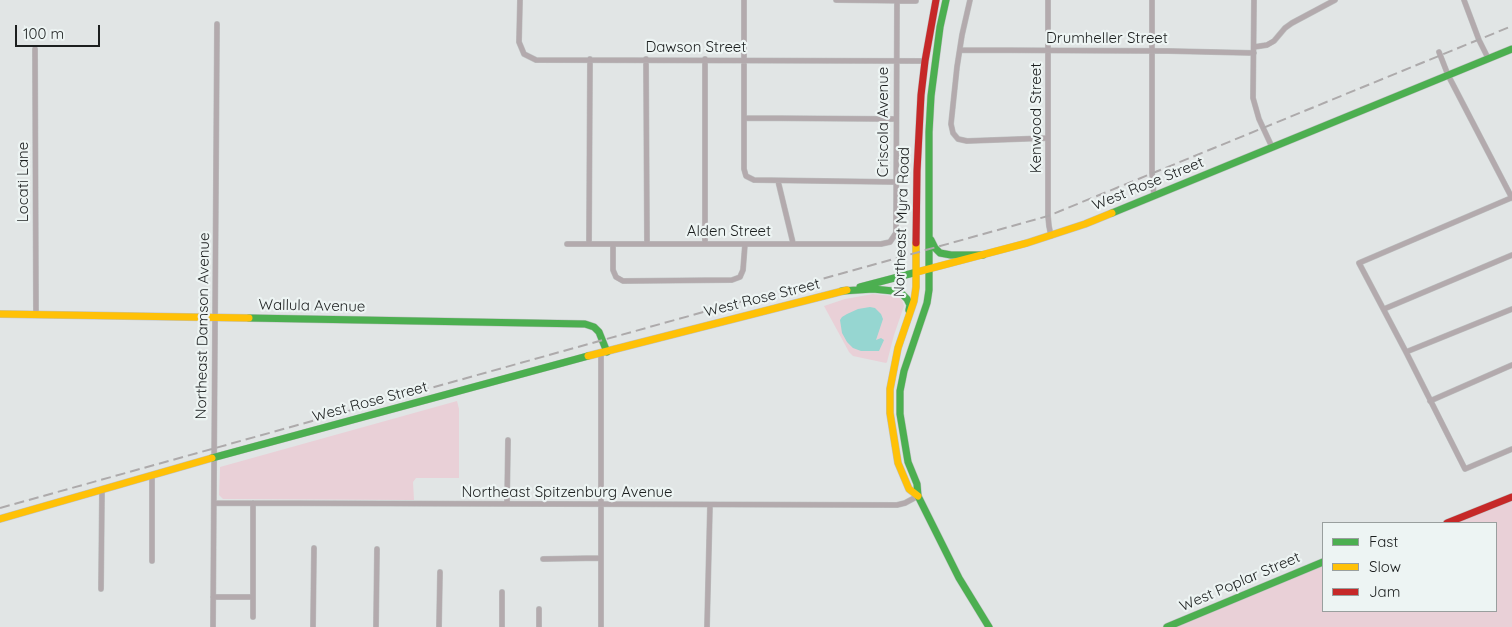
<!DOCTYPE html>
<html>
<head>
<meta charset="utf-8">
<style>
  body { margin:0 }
  #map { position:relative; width:1512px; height:627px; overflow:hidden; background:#e1e5e5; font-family:Quicksand,sans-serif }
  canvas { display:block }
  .legend { position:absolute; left:1322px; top:522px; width:175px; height:90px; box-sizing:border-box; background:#edf4f3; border:1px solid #999f9e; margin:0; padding:6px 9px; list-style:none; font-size:15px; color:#1c1f1f }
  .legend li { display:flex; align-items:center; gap:10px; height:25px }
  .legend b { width:25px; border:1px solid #999f9e }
  .scale { position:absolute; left:15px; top:25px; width:85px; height:22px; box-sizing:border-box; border:2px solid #1c1f1f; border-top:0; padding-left:6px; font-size:15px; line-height:18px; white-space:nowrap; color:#1c1f1f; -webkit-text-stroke:4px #edf4f3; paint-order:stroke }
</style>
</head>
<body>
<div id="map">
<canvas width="1512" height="627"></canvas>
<ul class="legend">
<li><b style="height:6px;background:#4caf50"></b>Fast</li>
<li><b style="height:6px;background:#ffc107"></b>Slow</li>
<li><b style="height:6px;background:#c62828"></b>Jam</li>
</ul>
<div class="scale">100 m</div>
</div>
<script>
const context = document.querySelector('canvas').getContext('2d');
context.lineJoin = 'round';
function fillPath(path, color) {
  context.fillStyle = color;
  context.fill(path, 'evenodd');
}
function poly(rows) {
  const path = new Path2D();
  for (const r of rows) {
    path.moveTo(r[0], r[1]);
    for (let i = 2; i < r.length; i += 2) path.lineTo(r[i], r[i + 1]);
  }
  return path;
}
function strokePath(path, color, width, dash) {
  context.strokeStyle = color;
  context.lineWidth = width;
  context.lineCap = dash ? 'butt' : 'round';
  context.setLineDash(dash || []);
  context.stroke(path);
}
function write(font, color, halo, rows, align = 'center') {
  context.font = font + ' Quicksand,sans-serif';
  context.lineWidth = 4.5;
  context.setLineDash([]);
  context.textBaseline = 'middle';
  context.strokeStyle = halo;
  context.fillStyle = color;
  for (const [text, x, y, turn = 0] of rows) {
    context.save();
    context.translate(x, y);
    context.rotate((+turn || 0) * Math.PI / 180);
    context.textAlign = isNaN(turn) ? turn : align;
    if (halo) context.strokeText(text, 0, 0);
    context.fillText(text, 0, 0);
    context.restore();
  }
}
const green = poly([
  [873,294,894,296,899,297,902,300,904,306,894,335,887,362,886,363,853,356,849,352,824,306,845,299],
  [457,401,459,409,459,478,416,478,413,482,414,500,223,499,219,495,220,467],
  [1512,497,1512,627,1167,627,1323,562,1323,611,1496,611,1496,523,1447,523]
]);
const water = poly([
  [870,307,875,308,881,314,883,319,876,340,881,338,884,340,879,351,861,351,853,348,847,342,842,333,840,320,842,317,847,314,858,309]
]);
const street = poly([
  [520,0,519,42,524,54,536,60,925,61],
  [744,0,744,169,746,176,754,180,896,182],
  [836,0,916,1],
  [970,0,962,35,957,67,951,124,953,133,958,139,967,141,1048,138],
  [1048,0,1048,216,1049,226,1051,236],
  [1152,0,1152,173,1154,196],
  [1254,0,1253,98,1259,119,1272,147],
  [1464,0,1479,40,1488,58],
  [1254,47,1267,45,1274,41,1285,28,1292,23,1335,0],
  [35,49,36,315],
  [960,50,1168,51,1254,53],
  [1439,52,1448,75,1512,198],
  [646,59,647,244],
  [744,118,896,119],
  [778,181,793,243],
  [1511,198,1359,263,1406,352,1465,469,1512,449],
  [567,244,881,244,890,242,896,233,897,1],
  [589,244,590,59],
  [613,244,613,270,616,277,623,281,732,280,740,277,743,270,745,244],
  [705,244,705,59],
  [1384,309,1512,255],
  [1406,352,1512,309],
  [1430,401,1512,365],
  [214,503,897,505,905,503,918,496],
  [253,503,253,617],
  [507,504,508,440],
  [543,559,600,558],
  [152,561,152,476],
  [101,589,102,490],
  [502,592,502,627],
  [213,597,253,597],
  [539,609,539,627],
  [213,627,217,24],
  [313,627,314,548],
  [376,627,377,549],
  [439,627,440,572],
  [601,627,601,353],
  [707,627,710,505]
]);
const fast = poly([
  [946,0,940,27,931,96,929,132,929,290,927,303,904,371,900,391,900,414,908,462,917,484,918,496,959,578,989,627],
  [1112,213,1512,49],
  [931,240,935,248,940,253,951,255,983,255],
  [860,287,917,272],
  [842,291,873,289,893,291,902,294,907,299,910,305,909,310],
  [249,318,585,324,594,327,599,332,607,352],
  [212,458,588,356],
  [1167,627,1323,562]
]);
const slow = poly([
  [916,243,916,287,914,301,898,348,890,389,890,413,898,463,909,489,918,496],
  [917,272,1027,243,1085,224,1112,213],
  [0,314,249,318],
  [588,356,847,290],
  [0,519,212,458]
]);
const jam = poly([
  [916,243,917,171,921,95,925,61,936,0],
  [1447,523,1512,497]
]);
const rail = poly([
  [0,508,1048,216,1512,26]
]);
const streetNames = [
  ["Drumheller Street",1107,38],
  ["Dawson Street",696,47],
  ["Kenwood Street",1036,118,-90],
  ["Criscola Avenue",883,122,-90],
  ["Locati Lane",23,182,-90],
  ["West Rose Street",1148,184,-22],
  ["Northeast Myra Road",902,222,-88],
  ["Alden Street",729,231],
  ["West Rose Street",762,298,-14],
  ["Wallula Avenue",312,306,1],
  ["Northeast Damson Avenue",203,326,-89],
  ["West Rose Street",370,402,-15],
  ["Northeast Spitzenburg Avenue",567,492],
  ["West Poplar Street",1240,582,-23]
];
fillPath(green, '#e9d0d7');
fillPath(water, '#96d6d1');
strokePath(street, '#bec1c1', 6);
strokePath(fast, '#bec1c1', 8);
strokePath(slow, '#bec1c1', 8);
strokePath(jam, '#bec1c1', 8);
strokePath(street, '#b3aaad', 5);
strokePath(fast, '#4caf50', 7);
strokePath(slow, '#ffc107', 7);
strokePath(jam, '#c62828', 7);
strokePath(rail, '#adaaab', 2, [10, 5]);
write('15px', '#1c1f1f', '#edf4f3', streetNames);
</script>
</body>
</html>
